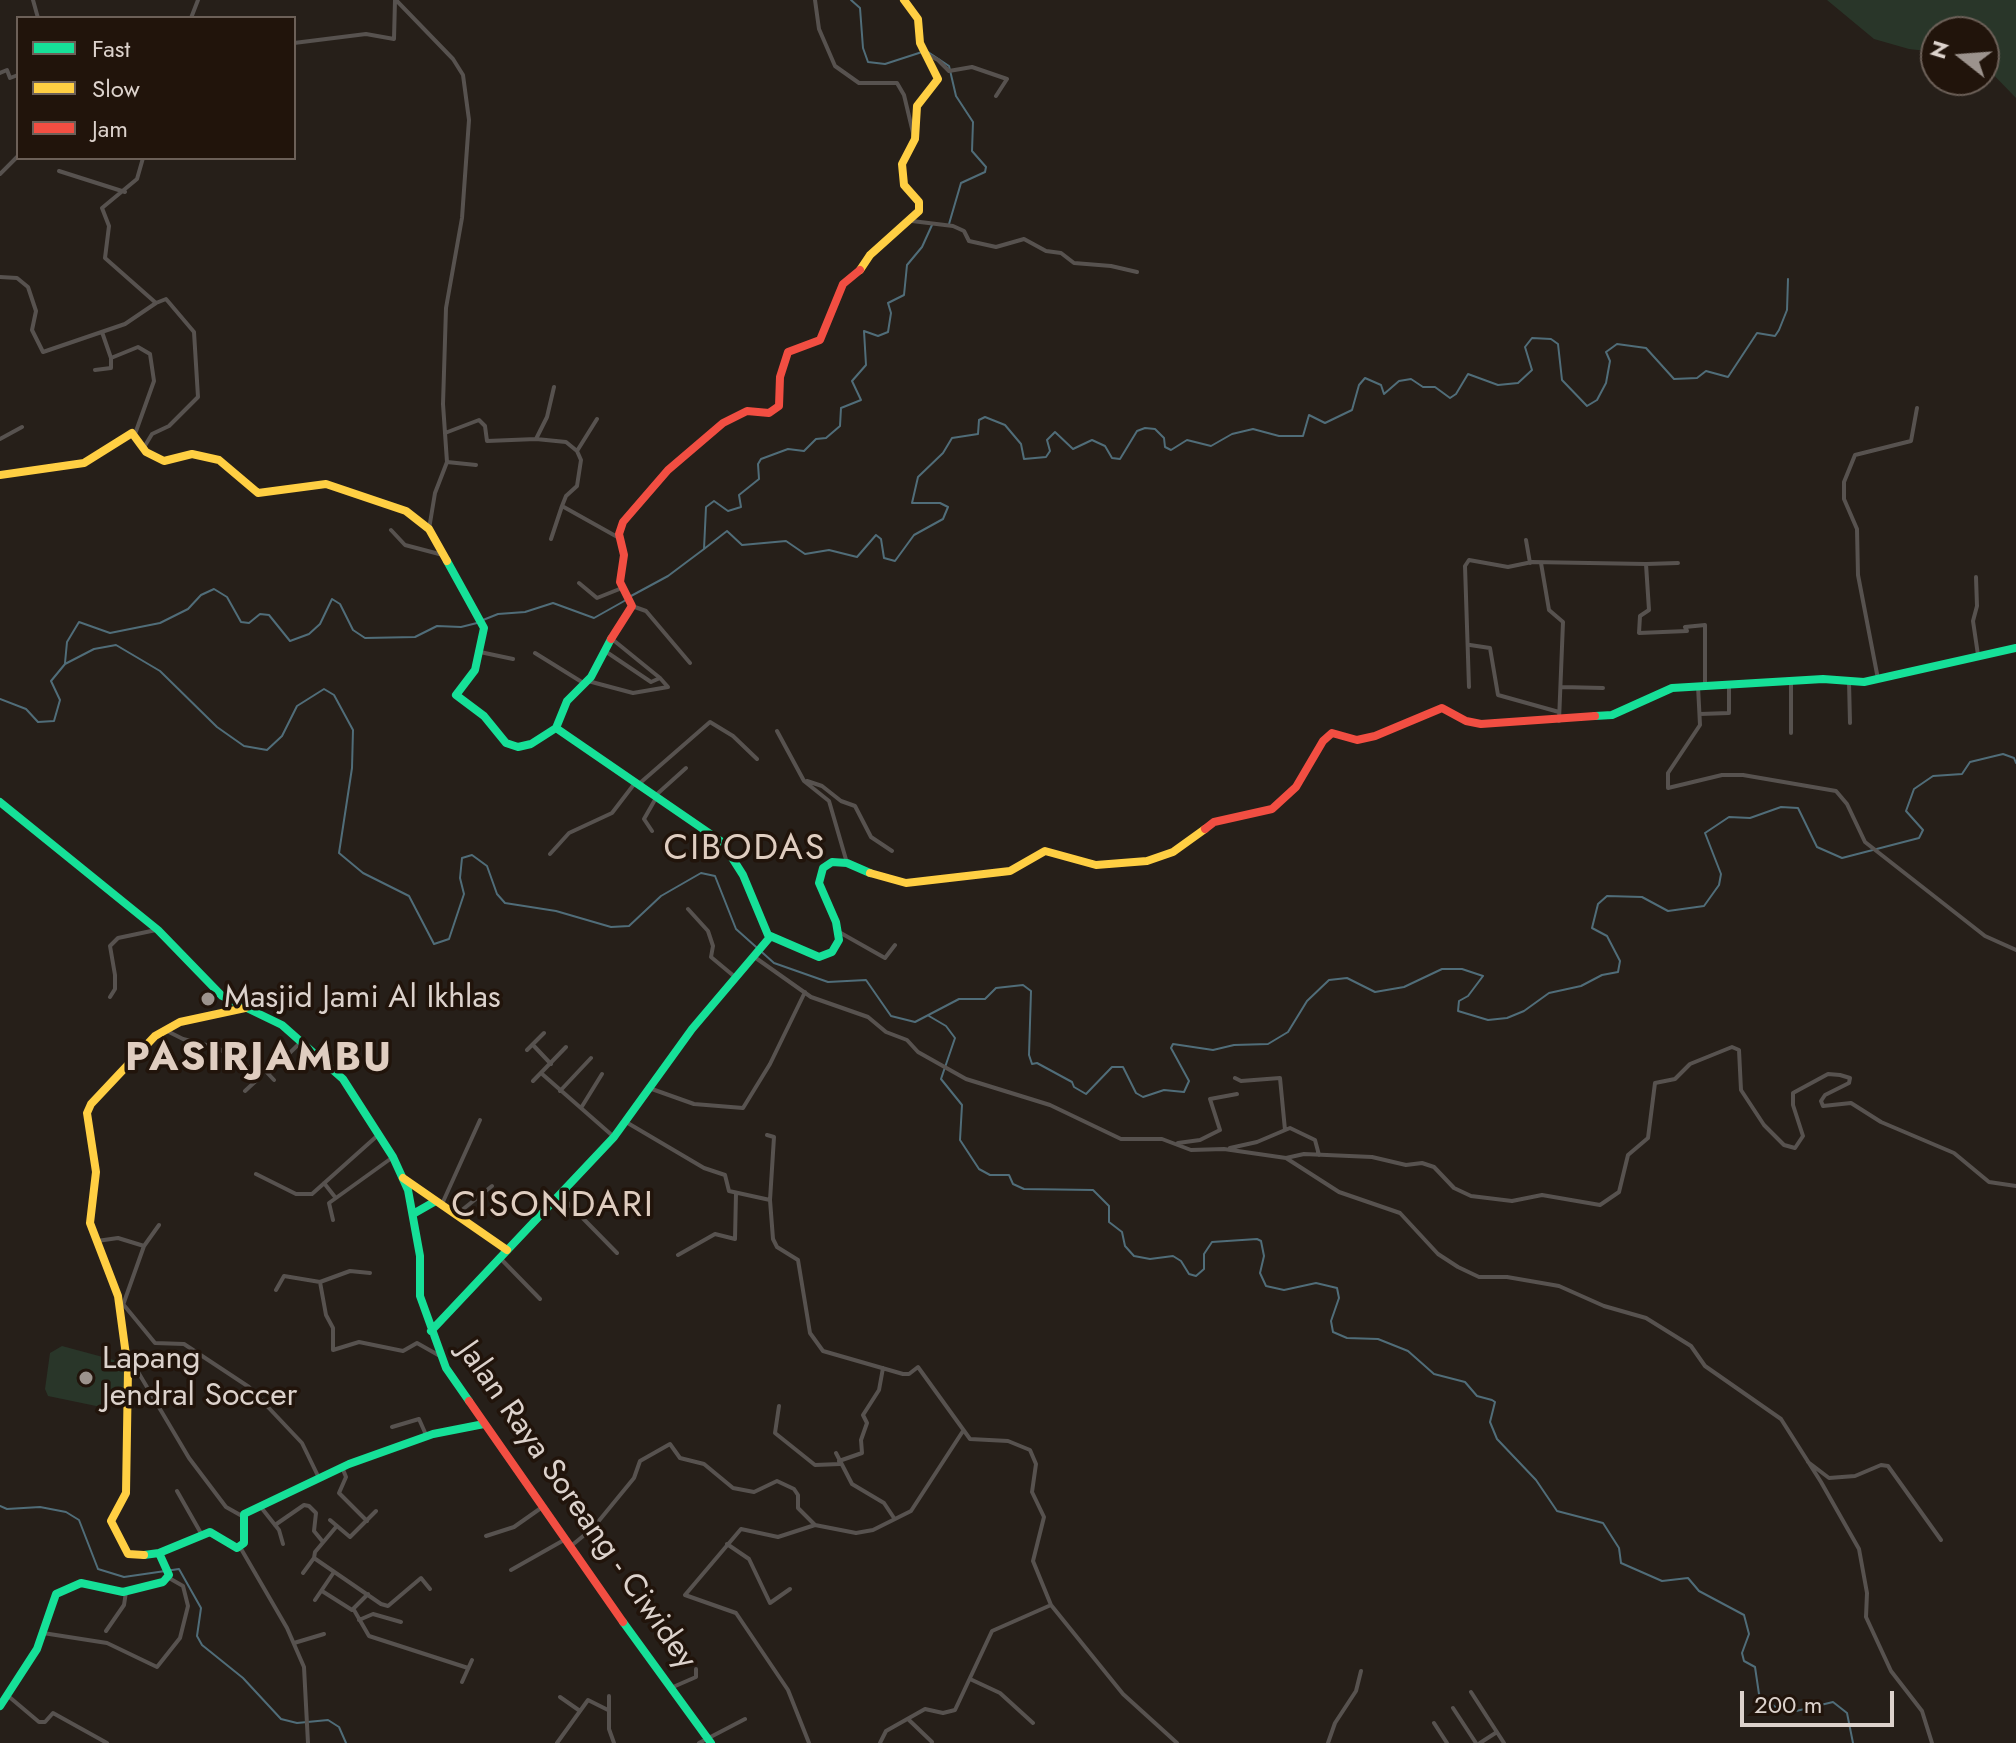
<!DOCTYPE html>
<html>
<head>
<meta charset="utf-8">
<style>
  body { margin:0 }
  #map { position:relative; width:2016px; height:1743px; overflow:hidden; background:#261f19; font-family:Jost,sans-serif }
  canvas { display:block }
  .legend { position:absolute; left:16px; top:16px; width:280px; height:144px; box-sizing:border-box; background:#21140b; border:2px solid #6c6058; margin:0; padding:10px 14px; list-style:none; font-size:24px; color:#dcd2cc }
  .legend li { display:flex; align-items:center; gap:16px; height:40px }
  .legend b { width:40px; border:2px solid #6c6058 }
  .north { position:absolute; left:1920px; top:16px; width:80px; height:80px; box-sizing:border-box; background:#21140b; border:2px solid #6c6058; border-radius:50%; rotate:287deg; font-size:22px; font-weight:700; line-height:32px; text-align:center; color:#dcd2cc }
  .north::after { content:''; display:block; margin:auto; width:28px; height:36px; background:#9c938d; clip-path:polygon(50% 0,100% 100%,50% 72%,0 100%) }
  .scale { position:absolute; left:1740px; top:1691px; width:154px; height:36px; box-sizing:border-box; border:4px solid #dcd2cc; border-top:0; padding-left:10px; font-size:24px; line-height:28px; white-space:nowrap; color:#dcd2cc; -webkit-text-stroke:6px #21140b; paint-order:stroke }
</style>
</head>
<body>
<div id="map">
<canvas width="2016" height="1743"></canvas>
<ul class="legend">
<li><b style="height:10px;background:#16e098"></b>Fast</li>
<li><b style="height:10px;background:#ffcf43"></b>Slow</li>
<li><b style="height:10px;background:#f24e42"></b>Jam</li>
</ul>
<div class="north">N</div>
<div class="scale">200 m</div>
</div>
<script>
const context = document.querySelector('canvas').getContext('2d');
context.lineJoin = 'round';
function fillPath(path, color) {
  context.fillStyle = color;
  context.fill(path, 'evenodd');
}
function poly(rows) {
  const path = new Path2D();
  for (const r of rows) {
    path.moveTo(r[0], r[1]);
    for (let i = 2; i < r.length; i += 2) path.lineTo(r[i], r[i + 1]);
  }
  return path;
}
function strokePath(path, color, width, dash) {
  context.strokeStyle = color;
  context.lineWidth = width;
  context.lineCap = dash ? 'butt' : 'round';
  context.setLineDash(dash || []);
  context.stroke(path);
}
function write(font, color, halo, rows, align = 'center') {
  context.font = font + ' Jost,sans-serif';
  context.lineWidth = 7;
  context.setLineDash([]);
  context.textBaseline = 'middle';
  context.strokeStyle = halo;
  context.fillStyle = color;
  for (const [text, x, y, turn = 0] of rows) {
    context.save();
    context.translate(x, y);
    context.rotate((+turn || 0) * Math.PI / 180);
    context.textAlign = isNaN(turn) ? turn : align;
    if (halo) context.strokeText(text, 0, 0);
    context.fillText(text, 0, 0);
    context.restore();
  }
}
const green = poly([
  [1827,0,2016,0,2016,98,1984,65,1984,32,1936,32,1936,52,1909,49,1874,39],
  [62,1346,125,1363,124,1404,108,1402,101,1407,48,1396,45,1389,50,1353]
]);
const stream = poly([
  [851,0,860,8,863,48,868,62,885,64,922,52],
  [928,52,949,66,956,96,973,122,972,151,986,167,985,172,961,183,949,224],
  [704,549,727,531,742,545,786,541,805,554,829,550,857,557,876,535,881,539,884,558,895,561,914,535,943,519,948,507,940,503,912,503,918,477,943,453,952,438,978,434,979,420,985,417,1005,425,1021,444,1024,459,1046,457,1050,451,1047,440,1055,432,1073,449,1092,440,1105,446,1112,458,1120,459,1137,431,1145,428,1155,429,1164,438,1165,447,1171,450,1187,440,1211,446,1232,434,1253,429,1279,436,1303,436,1309,415,1325,423,1352,410,1359,385,1365,378,1381,385,1384,394,1399,381,1411,379,1423,387,1435,387,1450,398,1456,394,1468,374,1498,385,1518,383,1532,370,1525,347,1532,338,1551,339,1558,344,1562,380,1587,406,1597,400,1606,383,1610,361,1606,352,1617,344,1646,348,1674,379,1697,378,1706,371,1728,377,1757,333,1775,336,1779,330,1787,310,1788,279],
  [631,596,668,576,704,549,706,507,714,501,728,511,741,507,739,495,759,479,758,464,761,459,788,449,804,451,816,439,826,438,840,426,841,408,861,400,852,381,866,365,864,331,878,336,888,332,891,313,888,303,904,295,907,265,922,247,932,225],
  [483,620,498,614,525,612,553,603,594,618,626,600],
  [65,663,67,642,79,622,110,633,160,623,188,609,201,595,214,589,227,597,241,622,249,623,260,614,269,615,290,641,309,634,320,624,332,599,340,604,353,630,365,638,415,637,437,626,461,627,477,623],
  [0,699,26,709,38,722,54,721,60,700,51,681,65,664,94,649,116,645,160,671,217,727,244,746,267,750,282,736,297,706,324,689,334,695,353,730,352,768,339,853,363,873,409,896,434,944,449,939,464,894,460,878,462,858,472,855,487,866,497,894,505,903,556,911,611,927,629,926,661,896,701,873,715,876,736,929,774,963,828,982,866,980,891,1016,915,1022,959,999,985,999,996,988,1023,985,1031,991,1029,1055,1032,1064,1037,1063,1072,1082,1074,1087,1086,1094,1112,1067,1123,1067,1136,1093,1143,1097,1164,1090,1184,1092,1189,1081,1171,1048,1173,1044,1213,1050,1234,1045,1268,1044,1288,1032,1307,1001,1329,980,1347,978,1375,992,1404,987,1442,969,1462,969,1483,976,1468,996,1459,1001,1458,1011,1488,1020,1507,1018,1524,1011,1549,993,1581,986,1602,975,1618,972,1620,961,1607,936,1592,928,1598,904,1607,896,1642,897,1668,911,1704,906,1719,885,1721,874,1705,833,1729,817,1750,818,1781,807,1798,808,1817,847,1842,858,1919,838,1923,830,1906,811,1914,789,1933,776,1962,774,1970,762,2003,754,2014,758,2016,763],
  [929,1016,946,1026,955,1038,941,1079,962,1105,960,1140,979,1169,990,1175,1009,1175,1013,1184,1024,1189,1093,1190,1109,1206,1109,1222,1122,1232,1125,1246,1134,1256,1150,1259,1173,1256,1181,1261,1189,1274,1196,1276,1204,1269,1204,1254,1212,1242,1257,1239,1261,1241,1264,1256,1260,1273,1266,1286,1284,1290,1316,1283,1337,1288,1339,1298,1331,1321,1333,1332,1347,1338,1378,1339,1408,1351,1434,1374,1465,1382,1477,1396,1492,1400,1495,1402,1490,1422,1497,1439,1536,1480,1557,1511,1603,1523,1619,1548,1621,1563,1662,1581,1688,1578,1699,1591,1744,1615,1749,1634,1742,1653,1744,1661,1755,1667,1759,1694,1778,1709,1792,1712,1833,1702,1847,1713,1853,1743],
  [0,1506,7,1509,40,1507,66,1512,79,1520,98,1569,124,1577,179,1569,201,1608,197,1636,202,1645,243,1678,281,1719,297,1723,328,1720,339,1727,346,1743]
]);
const street = poly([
  [33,0,38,18],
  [396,0,453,59,463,75,469,120,462,218,446,308,443,404,447,462,435,493,429,529],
  [815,0,819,29,835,66,859,83,897,83,904,95,914,137],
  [191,18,198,0],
  [294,43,366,34,394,39,395,0],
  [926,54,938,60,949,71,972,67,1007,79,996,96],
  [0,73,7,70,10,78,18,75],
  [59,171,125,192],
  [0,174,18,156],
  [912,221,953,226,964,231,969,241,996,247,1024,239,1046,251,1061,253,1074,263,1111,266,1137,272],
  [0,277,17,278,28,287,36,311,32,330,43,352,125,324,156,303],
  [102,332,111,358,138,347,150,354,154,381,135,434],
  [95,370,111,368,111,358],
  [445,433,479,420,485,426,487,441,536,439,547,417,554,387],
  [0,439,22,427],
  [536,439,566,442,577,451,581,460,577,486,566,496,562,506,621,539],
  [143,449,152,434,169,426,198,397,194,332,166,299,156,303,105,258,109,226,102,208,137,179,143,158],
  [577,451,597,419],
  [447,462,476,465],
  [391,530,405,545,443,555],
  [551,539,562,506],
  [1526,540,1530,563],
  [1541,563,1549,610,1563,622,1559,721],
  [1646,564,1678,563],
  [1976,577,1977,606,1973,621,1978,655],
  [579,583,597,598,622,588],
  [632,606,646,611,690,663],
  [1470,645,1490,648,1498,695,1559,712],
  [605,651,651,682,660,678,612,639],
  [480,652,513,659],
  [535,653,585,684],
  [1878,679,1858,575,1857,529,1844,499,1844,482,1855,455,1911,441,1917,408],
  [588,681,633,693,668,687,660,678],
  [1849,681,1850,723],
  [1791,682,1791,733],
  [1698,686,1700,725,1668,773,1668,788,1722,775,1743,775,1836,791,1847,804,1865,842,1985,936,2016,950],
  [1469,687,1465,566,1469,560,1508,567,1532,562,1646,564,1649,610,1640,616,1639,633,1687,631,1685,627,1705,625,1705,685],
  [1562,687,1603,688],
  [1700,714,1729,713,1729,685],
  [777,731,804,781,829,801,847,863],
  [807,781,822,786,841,801,855,806,871,837,892,851],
  [640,783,710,722,733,736,757,759],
  [656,795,686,768],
  [652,831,644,819,656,798],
  [550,854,569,833,612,813,635,783],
  [688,909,708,931,713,946,711,957,735,977],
  [839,932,885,958,895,945],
  [753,956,811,997,868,1017,886,1032,907,1040,918,1052,966,1079,1050,1105,1121,1139,1162,1139,1191,1150,1224,1149,1286,1158,1339,1192,1400,1213,1438,1254,1458,1267,1479,1277,1507,1277,1559,1286,1604,1306,1646,1318,1691,1346,1705,1366,1781,1419,1821,1482,1859,1549,1867,1593,1866,1617,1891,1671,1922,1711,1932,1743],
  [110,997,115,989,115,975,110,946,118,938,156,930],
  [167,1031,183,1039,218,1048,248,1068,258,1063,274,1080],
  [533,1045,551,1064],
  [527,1050,544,1033],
  [269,1073,302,1041],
  [541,1073,614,1137],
  [1235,1078,1241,1081,1280,1078,1285,1130],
  [533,1081,566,1047],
  [649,1088,694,1104,743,1108,770,1064,805,992],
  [245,1091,258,1079,248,1068],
  [560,1091,591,1058],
  [581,1108,602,1074],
  [626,1122,704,1168,725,1175,729,1191,770,1200,773,1239,777,1247,798,1260,810,1333,823,1351,903,1374,909,1374,918,1367,970,1439,1008,1441,1030,1450,1036,1464,1032,1492,1044,1517,1033,1561,1051,1605,1123,1694,1177,1743],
  [767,1135,774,1137,770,1200],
  [1178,1143,1200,1140,1220,1130,1210,1099,1237,1094],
  [1230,1148,1257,1142,1290,1128,1315,1140,1319,1155],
  [1286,1158,1304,1154,1372,1157,1406,1165,1422,1163,1434,1167,1454,1188,1471,1196,1512,1201,1542,1195,1600,1205,1619,1192,1628,1155,1648,1138,1655,1083,1675,1079,1690,1064,1732,1047,1739,1050,1741,1090,1764,1125,1784,1145,1795,1148,1803,1136,1793,1105,1793,1093,1828,1074,1840,1075,1850,1078,1849,1083,1825,1095,1821,1101,1823,1106,1851,1103,1881,1122,1954,1153,1989,1182,2016,1186],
  [256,1174,296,1194,312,1194,377,1136],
  [324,1183,335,1197],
  [560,1195,617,1253],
  [442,1204,480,1120],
  [457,1214,492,1186],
  [333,1220,329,1203,393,1157],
  [97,1241,118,1238,144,1246],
  [678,1255,715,1234,735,1239,736,1193],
  [500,1258,540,1299],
  [370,1273,350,1271,320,1282,326,1315,333,1328,333,1350,359,1342,403,1351,417,1343,440,1356],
  [276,1290,284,1276,320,1282],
  [123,1304,155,1343,184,1344,249,1387,302,1443,319,1478],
  [123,1305,144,1246,159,1225],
  [128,1355,189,1458,226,1507,242,1516],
  [779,1406,775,1433,815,1465,840,1464],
  [392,1427,419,1419,427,1437],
  [836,1453,852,1484,884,1503,894,1518],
  [839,1461,862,1453,861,1440,867,1423,863,1415,879,1390,883,1368],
  [1808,1462,1829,1478,1855,1476,1881,1465,1888,1466,1941,1540],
  [342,1467,346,1477,339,1493,367,1521],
  [177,1491,202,1535],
  [260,1506,279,1530,283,1544],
  [330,1520,350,1537,376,1511],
  [275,1525,304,1505,309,1506,316,1513,314,1531,323,1542],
  [336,1527,315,1552,314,1558,381,1604,388,1606,421,1578,430,1589],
  [486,1536,514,1527,541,1508],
  [727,1544,749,1559,770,1603,790,1589],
  [571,1546,593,1528,634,1478,640,1461,670,1444,680,1458,704,1464,733,1488,754,1492,777,1481,794,1489,798,1495,798,1508,815,1525],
  [240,1547,287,1628,304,1667,308,1743],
  [511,1570,564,1540],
  [303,1573,314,1558],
  [322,1591,352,1610,368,1594],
  [315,1600,334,1572],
  [354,1610,369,1636,468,1668],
  [359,1620,373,1614,401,1622],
  [106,1631,124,1605,126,1592],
  [43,1633,107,1643,157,1667,180,1638,188,1606,183,1586,169,1578],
  [294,1643,324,1634],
  [970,1679,1000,1693,1033,1723],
  [462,1682,472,1660],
  [673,1687,696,1677,696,1669],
  [1471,1692,1504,1743],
  [7,1695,39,1722,45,1722,53,1713,107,1743],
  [609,1696,609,1729,614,1743],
  [560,1697,580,1711],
  [1453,1708,1476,1743],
  [909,1720,932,1742],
  [1434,1723,1447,1743],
  [557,1743,588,1700,608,1710],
  [699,1743,745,1719],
  [809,1743,788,1690,736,1613,685,1595,741,1529,778,1537,815,1525,856,1533,873,1530,911,1511,963,1431],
  [880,1743,886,1731,925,1709,943,1713,955,1710,992,1631,1051,1605],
  [1328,1743,1335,1723,1356,1691,1361,1671],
  [1480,1743,1497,1732]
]);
const fast = poly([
  [447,561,484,628,475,670,456,695,484,716,506,743,518,747,531,744,556,728,567,701,591,677,611,639],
  [1595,716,1612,715,1672,688,1823,679,1864,682,2016,648],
  [556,728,722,842,743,875,768,935,819,957,832,952,839,940,836,922,819,883,823,868,832,862,847,863,870,873],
  [0,802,158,930,222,996,282,1025,343,1079,393,1157,408,1190,420,1256,420,1296,446,1368,469,1401],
  [413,1214,434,1202],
  [431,1331,614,1137,692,1029,770,937],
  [144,1555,159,1553,210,1532,237,1548,244,1543,244,1514,349,1464,433,1434,484,1424],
  [623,1622,711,1743],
  [0,1706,37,1649,56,1594,81,1583,123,1592,163,1582,169,1575,159,1553]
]);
const slow = poly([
  [860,270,870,255,919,211,919,202,904,185,902,164,915,139,917,106,938,79,920,43,918,19,904,0],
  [0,475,84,463,132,433,146,452,164,461,192,454,219,460,258,493,326,484,406,511,429,529,447,561],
  [870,873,906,883,1010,871,1045,851,1096,865,1147,861,1173,852,1205,829],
  [403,1178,507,1250],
  [144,1555,128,1554,111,1521,126,1493,128,1370,118,1296,90,1223,96,1172,87,1113,91,1104,155,1036,180,1022,245,1008]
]);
const jam = poly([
  [611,639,632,606,620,582,624,555,619,534,623,522,668,470,723,423,747,411,769,413,779,406,780,377,788,352,820,340,843,284,860,270],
  [1205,829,1214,822,1272,809,1296,787,1323,741,1332,733,1357,740,1375,736,1442,708,1466,721,1481,724,1595,716],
  [469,1401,623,1622]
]);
const markers = [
  [208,999,8,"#9c938d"],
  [86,1378,8,"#9c938d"]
];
const poiNames = [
  ["Masjid Jami Al Ikhlas",224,999],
  ["Lapang",102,1360],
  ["Jendral Soccer",102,1397]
];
const streetNames = [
  ["Jalan Raya Soreang - Ciwidey",576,1506,55]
];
const quarterNames = [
  ["CIBODAS",745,850],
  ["CISONDARI",553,1207]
];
const districtNames = [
  ["PASIRJAMBU",259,1060]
];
fillPath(green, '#293629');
strokePath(stream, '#506d79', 2);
strokePath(street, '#57524f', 4);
strokePath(fast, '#16e098', 8);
strokePath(slow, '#ffcf43', 8);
strokePath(jam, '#f24e42', 8);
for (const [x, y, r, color] of markers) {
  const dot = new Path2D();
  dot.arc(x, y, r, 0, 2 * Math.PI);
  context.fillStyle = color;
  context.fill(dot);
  strokePath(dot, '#21140b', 3);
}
write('32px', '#dcd2cc', '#21140b', poiNames, 'left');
write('32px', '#dcd2cc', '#21140b', streetNames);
context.letterSpacing = '2px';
write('36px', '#dfcdc0', '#21140b', quarterNames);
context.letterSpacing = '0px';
context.letterSpacing = '2px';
write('bold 40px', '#dfcdc0', '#21140b', districtNames);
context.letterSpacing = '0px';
</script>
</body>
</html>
